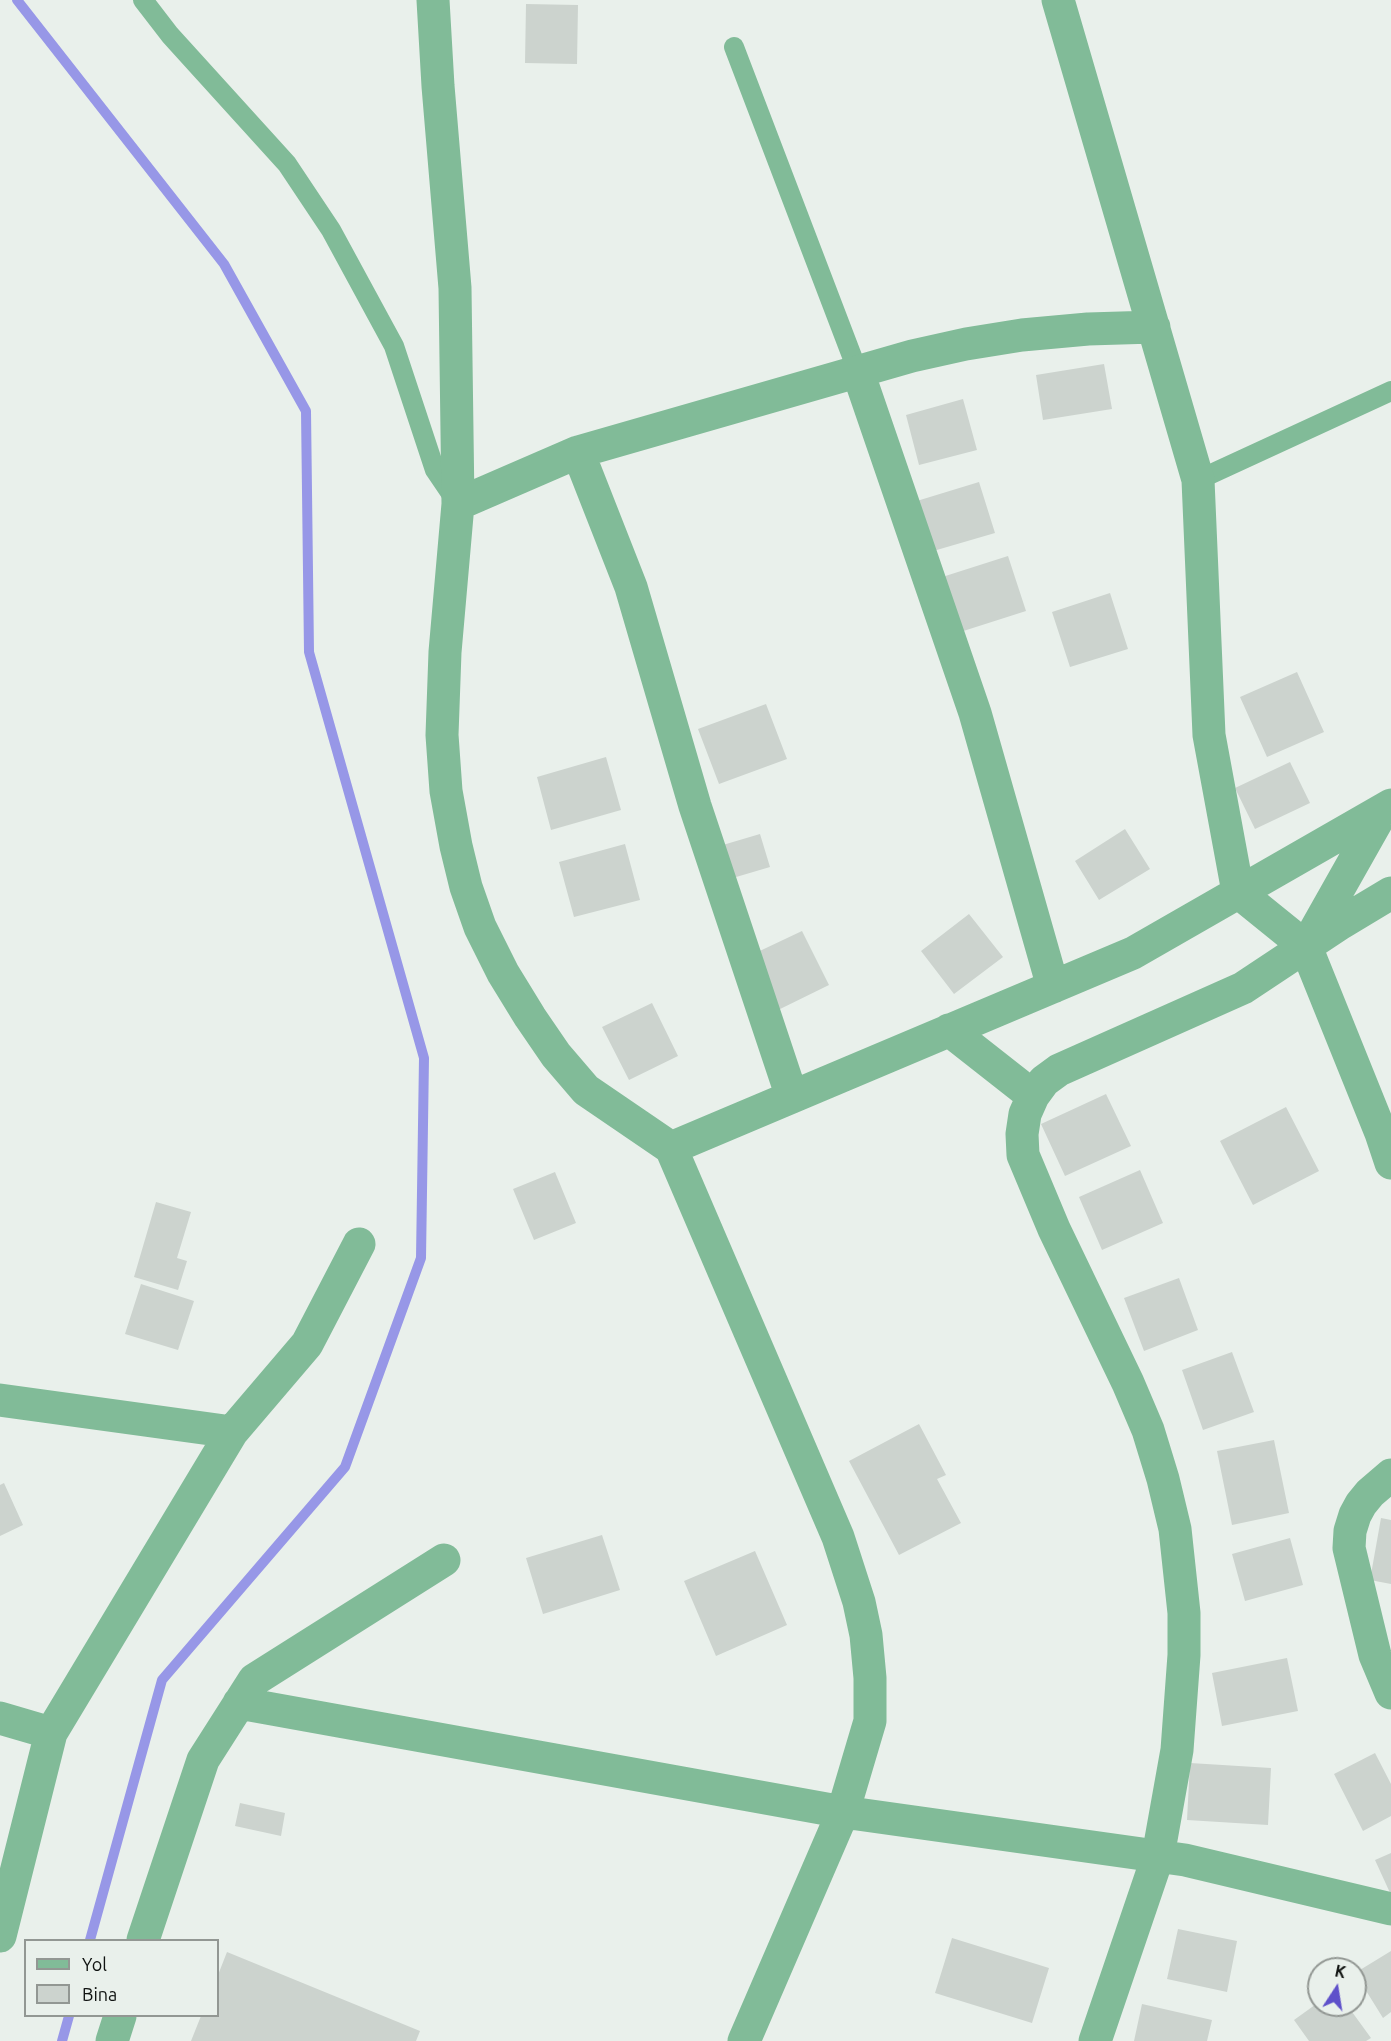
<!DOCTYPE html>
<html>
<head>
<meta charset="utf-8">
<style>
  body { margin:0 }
  #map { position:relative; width:1391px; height:2041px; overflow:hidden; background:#e9f0eb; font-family:Ubuntu,sans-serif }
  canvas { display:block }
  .legend { position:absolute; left:24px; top:1939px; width:195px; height:78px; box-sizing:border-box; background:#e9f0eb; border:2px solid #929793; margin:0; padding:8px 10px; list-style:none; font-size:18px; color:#0f1210 }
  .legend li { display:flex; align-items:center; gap:12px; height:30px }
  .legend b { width:30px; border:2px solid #929793 }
  .north { position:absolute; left:1307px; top:1957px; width:60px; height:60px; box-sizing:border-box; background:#e9f0eb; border:2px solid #929793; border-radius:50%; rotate:12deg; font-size:16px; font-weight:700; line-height:24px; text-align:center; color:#0f1210 }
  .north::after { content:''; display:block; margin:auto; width:21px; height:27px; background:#5f51ca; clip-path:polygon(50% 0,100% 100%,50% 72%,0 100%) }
</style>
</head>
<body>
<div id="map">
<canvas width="1391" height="2041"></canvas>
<ul class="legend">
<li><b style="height:8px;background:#81bb98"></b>Yol</li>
<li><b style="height:16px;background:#ccd3ce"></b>Bina</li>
</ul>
<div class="north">K</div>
</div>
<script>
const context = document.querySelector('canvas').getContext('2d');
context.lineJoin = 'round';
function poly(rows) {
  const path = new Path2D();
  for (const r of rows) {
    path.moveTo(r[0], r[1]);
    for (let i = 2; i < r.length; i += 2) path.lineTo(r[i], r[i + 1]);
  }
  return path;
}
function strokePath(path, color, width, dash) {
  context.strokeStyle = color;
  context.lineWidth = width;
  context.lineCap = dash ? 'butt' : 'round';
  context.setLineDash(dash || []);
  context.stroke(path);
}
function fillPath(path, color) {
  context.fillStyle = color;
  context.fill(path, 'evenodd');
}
const stream = poly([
  [17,0,224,264,306,411,309,652,424,1058,421,1258,345,1467,162,1680,90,1940],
  [62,2041,69,2016]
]);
const building = poly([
  [526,4,578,5,577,64,525,63],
  [1104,364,1112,409,1043,420,1036,375],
  [963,399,977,450,919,465,906,415],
  [979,482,995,533,923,554,907,504],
  [1008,556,1026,611,954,634,936,579],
  [1110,593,1128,649,1070,667,1052,612],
  [1297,672,1324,732,1267,757,1240,697],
  [766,704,787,759,719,784,698,729],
  [606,757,621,810,551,830,537,777],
  [1290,762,1310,803,1255,829,1235,788],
  [1125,829,1150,869,1099,900,1075,861],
  [760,834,770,867,726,880,716,847],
  [625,844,640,900,574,917,559,862],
  [969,914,1003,957,954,994,921,951],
  [802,931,829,985,774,1012,747,957],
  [652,1003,678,1056,629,1080,602,1027],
  [1106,1094,1131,1146,1065,1176,1041,1124],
  [1286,1107,1319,1171,1253,1205,1220,1141],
  [1140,1170,1163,1223,1102,1250,1079,1197],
  [555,1172,576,1223,534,1240,513,1189],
  [156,1202,191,1212,177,1258,187,1261,178,1290,134,1277],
  [1179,1278,1198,1330,1144,1351,1124,1298],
  [141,1284,194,1301,178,1350,125,1334],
  [1232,1352,1254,1412,1203,1430,1182,1370],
  [919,1424,946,1475,937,1479,961,1523,899,1555,849,1461],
  [1274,1440,1289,1513,1232,1525,1217,1451],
  [4,1483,23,1525,0,1536,0,1485],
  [1381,1518,1391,1520,1391,1584,1370,1580],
  [602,1535,620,1590,543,1614,526,1558],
  [1290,1538,1303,1585,1245,1601,1232,1554],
  [755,1551,787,1625,716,1656,684,1581],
  [1287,1658,1298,1711,1222,1726,1212,1673],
  [1375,1753,1391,1784,1391,1816,1363,1831,1334,1774],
  [1190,1763,1271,1768,1268,1825,1187,1820],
  [240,1803,285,1813,281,1836,235,1826],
  [1391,1853,1391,1895,1375,1860],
  [1178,1929,1237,1941,1227,1992,1167,1979],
  [952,1938,1049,1968,1032,2023,935,1993],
  [1391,1951,1391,2012,1383,2018,1355,1973],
  [227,1952,420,2031,416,2041,191,2041,201,2016,218,2016,218,1975],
  [1319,2002,1319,2005,1347,2005,1371,2038,1366,2041,1309,2041,1294,2020],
  [1142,2004,1212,2020,1207,2041,1134,2041]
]);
const service = poly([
  [143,0,170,35,287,164,331,230,394,346,435,470,456,501],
  [734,47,858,372],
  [1198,480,1391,391]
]);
const minor = poly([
  [433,0,438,86,455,288,458,504,445,652,442,735,446,791,456,846,466,887,480,927,503,973,530,1017,556,1055,586,1090,671,1148],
  [1058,0,1198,480,1209,735,1238,892,1306,947,1381,1133,1391,1163],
  [858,372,975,713,1053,987],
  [578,452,631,587,695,806,792,1097],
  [458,504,578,452,912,356,966,344,1022,335,1088,329,1154,327],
  [1308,943,1383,810],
  [949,1030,1033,1096],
  [0,1400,232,1432],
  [1391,1475,1370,1493,1361,1504,1355,1515,1350,1531,1349,1548,1375,1655,1391,1693],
  [239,1703,843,1812,1185,1860,1391,1909],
  [0,1718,51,1733],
  [0,1936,51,1733,232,1432,307,1344,359,1244],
  [143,1940,203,1760,254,1680,444,1560],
  [112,2041,120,2016],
  [744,2041,843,1812,870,1721,870,1678,866,1635,859,1602,838,1537,671,1148,1133,953,1391,805],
  [1095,2041,1158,1856,1177,1750,1184,1655,1184,1613,1175,1529,1163,1479,1148,1430,1128,1383,1054,1229,1023,1155,1022,1134,1025,1114,1033,1096,1044,1081,1059,1070,1243,988,1341,923,1391,893]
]);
strokePath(stream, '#9797e7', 10);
fillPath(building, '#ccd3ce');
strokePath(service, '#81bb98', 20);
strokePath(minor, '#81bb98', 33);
</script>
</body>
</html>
